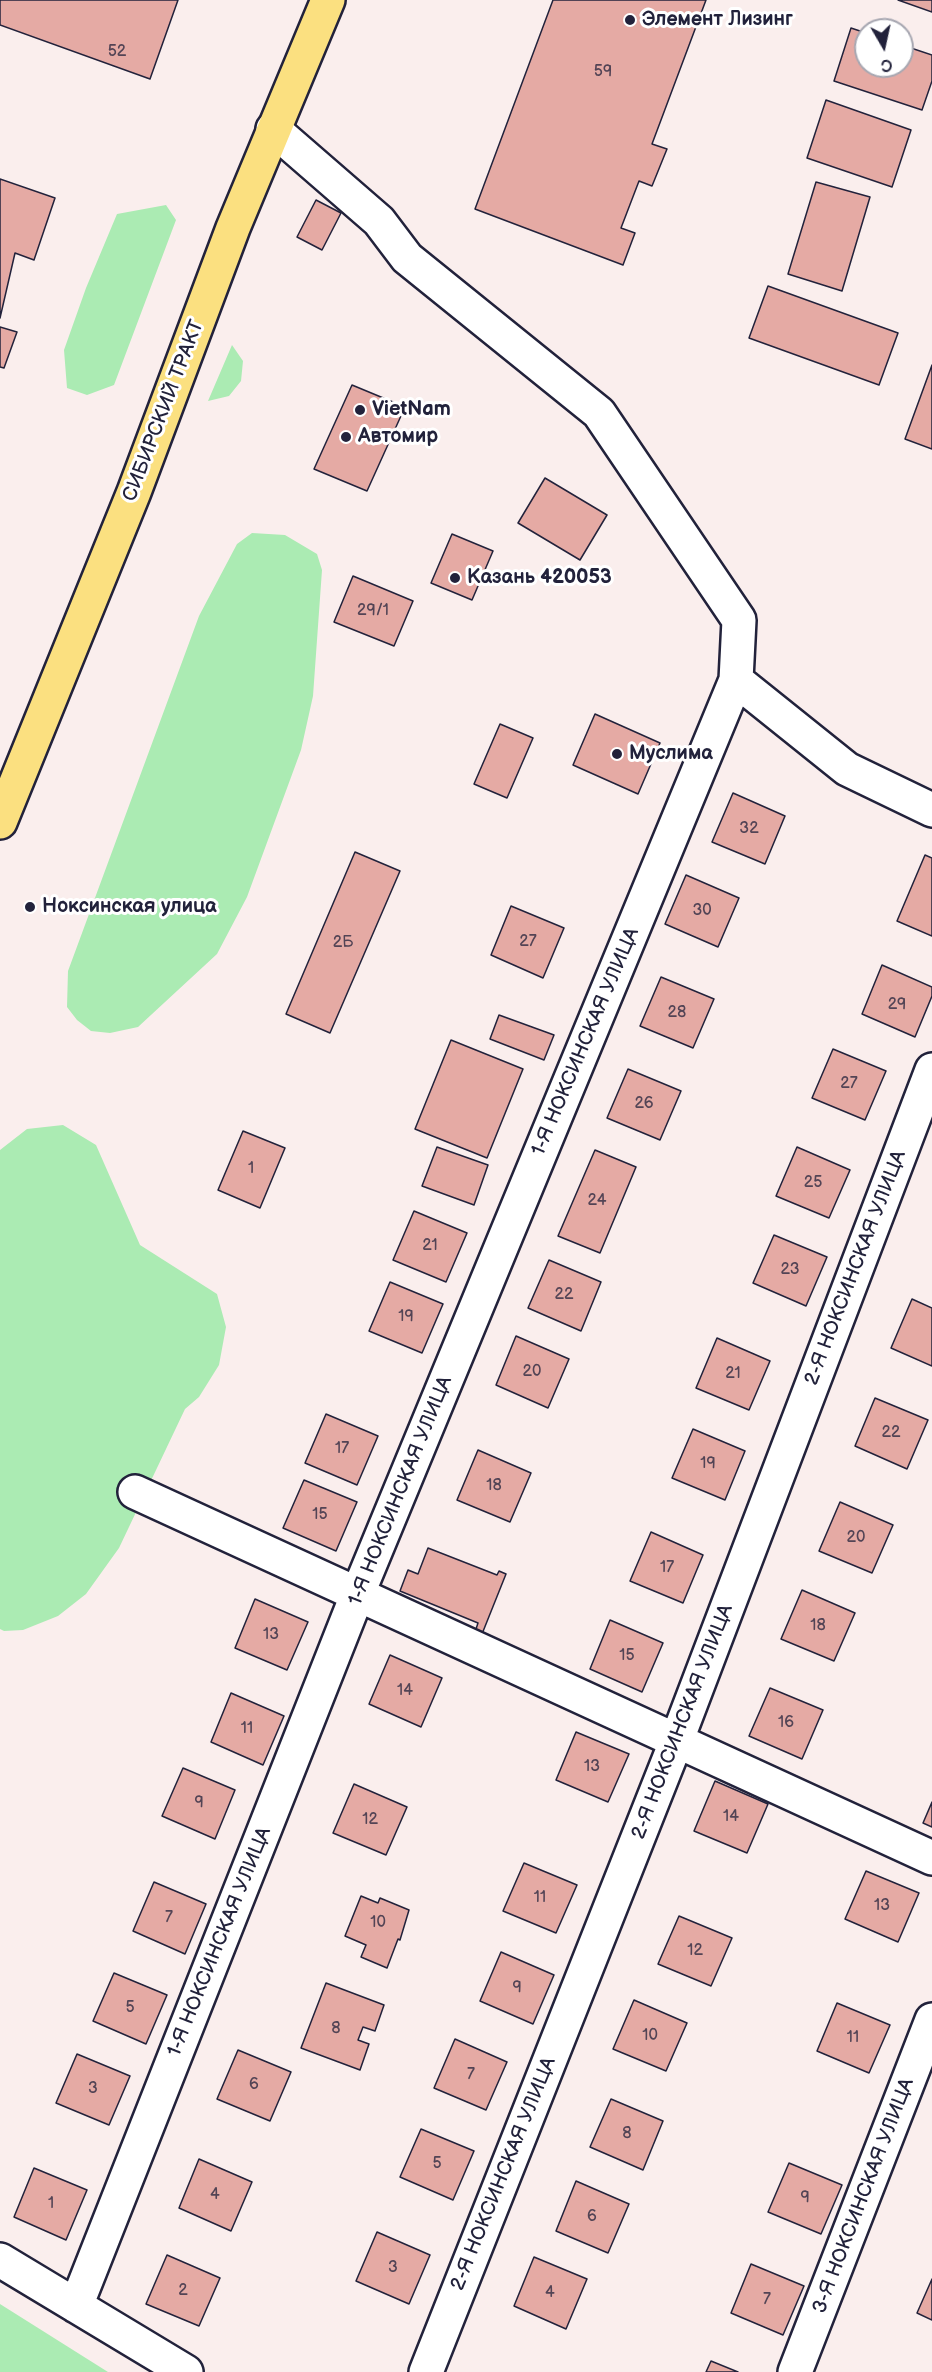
<!DOCTYPE html>
<html>
<head>
<meta charset="utf-8">
<style>
  body { margin:0 }
  #map { position:relative; width:932px; height:2372px; overflow:hidden; background:#faeeed; font-family:"Balsamiq Sans",sans-serif }
  canvas { display:block }
  .north { position:absolute; left:854px; top:18px; width:60px; height:60px; box-sizing:border-box; background:#fff; border:2px solid #a7a7b1; border-radius:50%; rotate:171deg; font-size:16px; font-weight:700; line-height:24px; text-align:center; color:#22223b }
  .north::after { content:''; display:block; margin:auto; width:21px; height:27px; background:#22223b; clip-path:polygon(50% 0,100% 100%,50% 72%,0 100%) }
</style>
</head>
<body>
<div id="map">
<canvas width="932" height="2372"></canvas>
<div class="north">С</div>
</div>
<script>
const context = document.querySelector('canvas').getContext('2d');
context.lineJoin = 'round';
function fillPath(path, color) {
  context.fillStyle = color;
  context.fill(path, 'evenodd');
}
function poly(rows) {
  const path = new Path2D();
  for (const r of rows) {
    path.moveTo(r[0], r[1]);
    for (let i = 2; i < r.length; i += 2) path.lineTo(r[i], r[i + 1]);
  }
  return path;
}
function strokePath(path, color, width, dash) {
  context.strokeStyle = color;
  context.lineWidth = width;
  context.lineCap = dash ? 'butt' : 'round';
  context.setLineDash(dash || []);
  context.stroke(path);
}
function write(font, color, halo, rows, align = 'center') {
  context.font = font + ' "Balsamiq Sans",sans-serif';
  context.lineWidth = 6;
  context.setLineDash([]);
  context.textBaseline = 'middle';
  context.strokeStyle = halo;
  context.fillStyle = color;
  for (const [text, x, y, turn = 0] of rows) {
    context.save();
    context.translate(x, y);
    context.rotate((+turn || 0) * Math.PI / 180);
    context.textAlign = isNaN(turn) ? turn : align;
    if (halo) context.strokeText(text, 0, 0);
    context.fillText(text, 0, 0);
    context.restore();
  }
}
const green = poly([
  [166,205,176,220,114,385,87,395,67,388,64,350,86,288,117,214],
  [232,345,243,361,241,381,229,396,208,401],
  [252,533,285,535,317,554,322,570,313,696,301,750,247,897,217,954,138,1027,110,1033,91,1031,77,1020,67,1007,68,971,199,616,237,544],
  [63,1125,96,1145,140,1245,217,1294,226,1327,219,1365,199,1397,185,1409,119,1548,86,1594,58,1616,23,1630,4,1631,0,1629,0,1150,27,1129],
  [0,2304,108,2372,0,2372]
]);
const building = poly([
  [0,0,178,0,150,79,0,25,0,0],
  [553,0,706,0,652,144,667,149,652,186,639,181,621,228,635,233,623,265,475,209,553,0],
  [898,0,932,0,932,12,898,0],
  [851,28,866,33,866,66,902,66,902,45,932,55,932,81,922,110,834,81,851,28],
  [826,100,911,130,892,187,807,158,826,100],
  [0,179,55,198,34,260,15,253,0,318,0,179],
  [816,182,870,197,842,291,788,274,816,182],
  [316,200,341,213,322,250,297,237,316,200],
  [768,286,898,333,879,385,749,338,768,286],
  [0,327,17,332,4,368,0,367,0,327],
  [932,365,932,449,905,439,932,365],
  [352,385,405,407,367,491,314,469,352,385],
  [545,478,607,515,580,560,518,523,545,478],
  [452,534,493,551,472,600,431,583,452,534],
  [353,576,413,601,394,646,334,622,353,576],
  [595,714,660,743,638,794,573,765,595,714],
  [500,724,533,738,507,798,474,784,500,724],
  [733,793,785,816,765,864,712,842,733,793],
  [355,852,400,871,330,1033,286,1014,355,852],
  [925,855,932,858,932,936,897,921,925,855],
  [686,875,739,898,718,947,665,924,686,875],
  [511,906,564,928,543,978,491,955,511,906],
  [882,965,932,987,932,996,915,1037,862,1014,882,965],
  [661,977,714,999,693,1048,640,1026,661,977],
  [499,1015,554,1035,544,1060,490,1039,499,1015],
  [451,1040,523,1069,487,1158,415,1129,451,1040],
  [833,1049,886,1071,865,1120,812,1098,833,1049],
  [628,1069,681,1091,660,1140,607,1118,628,1069],
  [243,1131,285,1148,260,1208,218,1190,243,1131],
  [437,1147,488,1165,474,1205,422,1186,437,1147],
  [797,1147,850,1170,829,1218,776,1196,797,1147],
  [595,1150,636,1167,600,1253,558,1236,595,1150],
  [414,1211,467,1233,446,1282,393,1260,414,1211],
  [774,1235,827,1257,806,1306,753,1283,774,1235],
  [549,1260,601,1282,581,1331,528,1308,549,1260],
  [390,1282,443,1304,422,1353,369,1331,390,1282],
  [912,1299,932,1308,932,1366,891,1348,912,1299],
  [516,1336,569,1359,548,1408,496,1385,516,1336],
  [717,1338,770,1361,749,1410,696,1388,717,1338],
  [875,1398,928,1420,907,1469,855,1446,875,1398],
  [326,1414,378,1436,357,1485,305,1463,326,1414],
  [693,1429,745,1451,725,1500,672,1478,693,1429],
  [478,1450,531,1473,510,1522,457,1500,478,1450],
  [304,1480,357,1502,336,1551,283,1528,304,1480],
  [840,1502,893,1525,872,1573,819,1551,840,1502],
  [651,1532,703,1555,683,1603,630,1581,651,1532],
  [428,1548,497,1575,499,1571,506,1574,482,1634,475,1632,478,1623,400,1591,408,1570,418,1574,428,1548],
  [802,1590,855,1613,834,1661,781,1639,802,1590],
  [255,1599,308,1622,287,1670,235,1648,255,1599],
  [610,1620,663,1643,642,1692,590,1669,610,1620],
  [390,1655,442,1678,421,1727,369,1704,390,1655],
  [770,1688,823,1710,802,1759,749,1736,770,1688],
  [231,1693,284,1716,263,1765,211,1742,231,1693],
  [576,1732,629,1754,608,1802,556,1780,576,1732],
  [183,1768,235,1790,215,1839,162,1816,183,1768],
  [715,1781,768,1804,747,1853,694,1831,715,1781],
  [354,1784,407,1807,386,1855,333,1833,354,1784],
  [932,1802,932,1827,923,1823,932,1802],
  [524,1863,577,1885,556,1933,503,1911,524,1863],
  [866,1871,919,1893,898,1942,845,1919,866,1871],
  [154,1882,206,1904,185,1954,133,1931,154,1882],
  [361,1896,378,1903,380,1898,409,1910,400,1940,398,1939,387,1968,361,1957,366,1945,345,1936,361,1896],
  [679,1916,732,1938,711,1986,658,1964,679,1916],
  [501,1952,554,1975,533,2024,480,2001,501,1952],
  [114,1973,167,1995,146,2044,93,2021,114,1973],
  [326,1983,384,2005,375,2031,363,2027,358,2040,369,2044,360,2070,301,2048,326,1983],
  [634,2000,687,2023,666,2071,613,2049,634,2000],
  [837,2003,890,2025,869,2073,817,2051,837,2003],
  [455,2039,507,2062,486,2110,434,2088,455,2039],
  [238,2050,291,2072,270,2121,217,2099,238,2050],
  [77,2054,130,2076,109,2125,56,2103,77,2054],
  [611,2099,663,2121,643,2170,590,2147,611,2099],
  [421,2129,474,2151,453,2200,400,2177,421,2129],
  [199,2159,252,2182,231,2231,179,2208,199,2159],
  [789,2163,842,2185,821,2234,768,2212,789,2163],
  [34,2168,87,2190,66,2240,14,2217,34,2168],
  [576,2181,629,2204,608,2253,556,2231,576,2181],
  [377,2232,430,2255,409,2304,356,2281,377,2232],
  [167,2255,220,2278,199,2326,146,2304,167,2255],
  [534,2257,587,2279,566,2329,514,2306,534,2257],
  [751,2264,804,2286,783,2335,731,2313,751,2264],
  [932,2279,932,2320,917,2313,932,2279],
  [711,2361,738,2372,706,2372,711,2361]
]);
const minor = poly([
  [273,129,379,221,407,258,599,413,739,620,736,680,847,769,932,810],
  [135,1492,932,1858],
  [0,2260,186,2372],
  [76,2306,358,1593,736,680],
  [426,2372,676,1742,932,1070],
  [795,2372,932,2020]
]);
const major = poly([
  [0,822,134,492,233,228,328,0]
]);
const markers = [
  [630,20,6,"#22223b"],
  [360,410,6,"#22223b"],
  [346,437,6,"#22223b"],
  [455,578,6,"#22223b"],
  [617,754,6,"#22223b"],
  [30,907,6,"#22223b"]
];
const numberNames = [
  ["52",117,52],
  ["59",603,72],
  ["29/1",373,611],
  ["32",749,829],
  ["30",702,911],
  ["27",528,942],
  ["2Б",343,943],
  ["29",897,1005],
  ["28",677,1013],
  ["27",849,1084],
  ["26",644,1104],
  ["1",251,1169],
  ["25",813,1183],
  ["24",597,1201],
  ["21",430,1246],
  ["23",790,1270],
  ["22",564,1295],
  ["19",406,1317],
  ["20",532,1372],
  ["21",733,1374],
  ["22",891,1433],
  ["17",342,1449],
  ["19",708,1464],
  ["18",494,1486],
  ["15",320,1515],
  ["20",856,1538],
  ["17",667,1568],
  ["18",818,1626],
  ["13",271,1635],
  ["15",627,1656],
  ["14",405,1691],
  ["16",786,1723],
  ["11",247,1729],
  ["13",592,1767],
  ["9",199,1803],
  ["14",731,1817],
  ["12",370,1820],
  ["11",540,1898],
  ["13",882,1906],
  ["7",169,1918],
  ["10",378,1923],
  ["12",695,1951],
  ["9",517,1988],
  ["5",130,2008],
  ["8",336,2029],
  ["10",650,2036],
  ["11",853,2038],
  ["7",471,2075],
  ["6",254,2085],
  ["3",93,2089],
  ["8",627,2134],
  ["5",437,2164],
  ["4",215,2195],
  ["9",805,2198],
  ["1",51,2204],
  ["6",592,2217],
  ["3",393,2268],
  ["2",183,2291],
  ["4",550,2293],
  ["7",767,2300]
];
const poiNames = [
  ["Элемент Лизинг",642,20],
  ["VietNam",372,410],
  ["Автомир",358,437],
  ["Казань 420053",467,578],
  ["Муслима",629,754],
  ["Ноксинская улица",42,907]
];
const streetNames = [
  ["СИБИРСКИЙ ТРАКТ",164,411,-69],
  ["1-Я НОКСИНСКАЯ УЛИЦА",586,1042,-67],
  ["2-Я НОКСИНСКАЯ УЛИЦА",856,1268,-69],
  ["1-Я НОКСИНСКАЯ УЛИЦА",401,1491,-68],
  ["2-Я НОКСИНСКАЯ УЛИЦА",683,1722,-69],
  ["1-Я НОКСИНСКАЯ УЛИЦА",220,1942,-68],
  ["2-Я НОКСИНСКАЯ УЛИЦА",504,2174,-68],
  ["3-Я НОКСИНСКАЯ УЛИЦА",864,2196,-69]
];
fillPath(green, '#abebb3');
fillPath(building, '#e5aaa4');
strokePath(building, '#22223b', 1.5);
strokePath(minor, '#22223b', 38);
strokePath(major, '#22223b', 38);
strokePath(minor, '#fff', 33);
strokePath(major, '#fbe080', 33);
for (const [x, y, r, color] of markers) {
  const dot = new Path2D();
  dot.arc(x, y, r, 0, 2 * Math.PI);
  context.fillStyle = color;
  context.fill(dot);
  strokePath(dot, '#fff', 2);
}
write('16px', '#534455', null, numberNames);
write('bold 20px', '#22223b', '#fff', poiNames, 'left');
write('20px', '#22223b', '#fff', streetNames);
</script>
</body>
</html>
